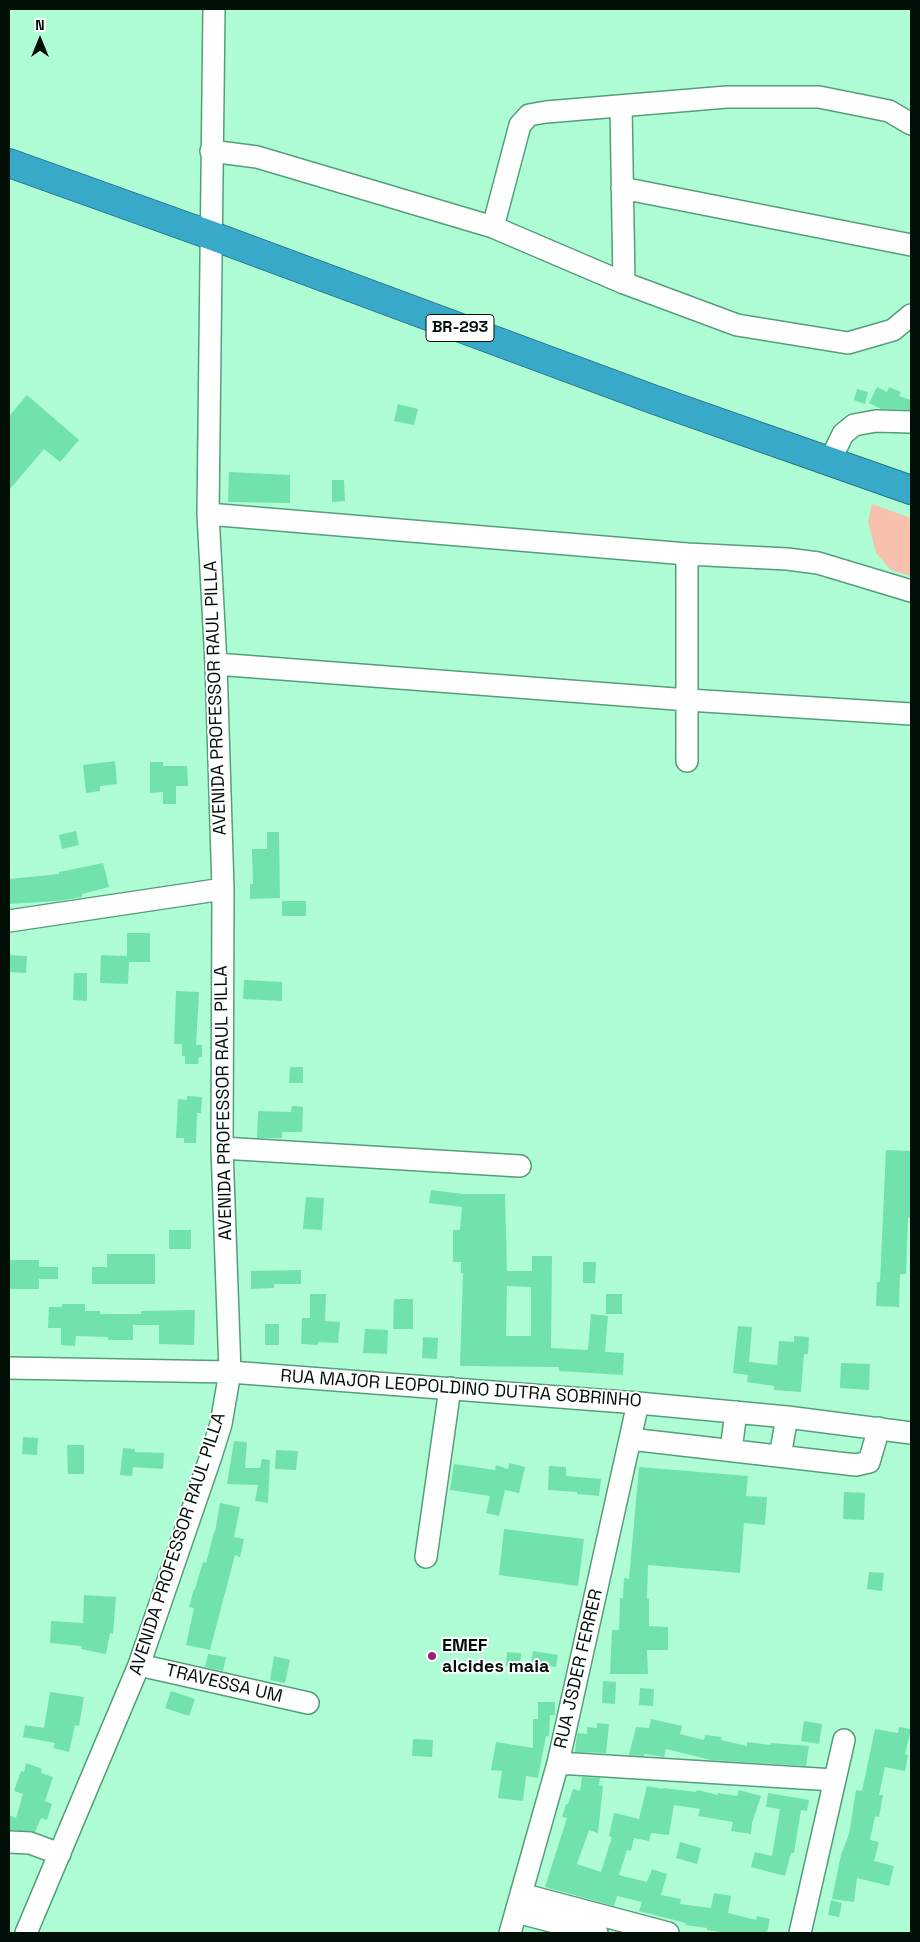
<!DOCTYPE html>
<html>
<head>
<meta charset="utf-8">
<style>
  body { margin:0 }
  #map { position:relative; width:920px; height:1942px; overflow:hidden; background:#affdd4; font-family:"Space Grotesk",sans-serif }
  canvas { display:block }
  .frame { position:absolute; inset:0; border:10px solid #001007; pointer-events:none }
  .north { position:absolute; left:15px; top:15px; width:50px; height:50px; -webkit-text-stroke:4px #fff; paint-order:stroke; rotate:0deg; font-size:14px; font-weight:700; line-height:20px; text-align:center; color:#001007 }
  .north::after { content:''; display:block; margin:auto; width:18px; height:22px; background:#001007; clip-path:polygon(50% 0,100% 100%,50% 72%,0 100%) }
</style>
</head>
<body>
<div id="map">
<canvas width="920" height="1942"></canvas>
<div class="frame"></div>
<div class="north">N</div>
</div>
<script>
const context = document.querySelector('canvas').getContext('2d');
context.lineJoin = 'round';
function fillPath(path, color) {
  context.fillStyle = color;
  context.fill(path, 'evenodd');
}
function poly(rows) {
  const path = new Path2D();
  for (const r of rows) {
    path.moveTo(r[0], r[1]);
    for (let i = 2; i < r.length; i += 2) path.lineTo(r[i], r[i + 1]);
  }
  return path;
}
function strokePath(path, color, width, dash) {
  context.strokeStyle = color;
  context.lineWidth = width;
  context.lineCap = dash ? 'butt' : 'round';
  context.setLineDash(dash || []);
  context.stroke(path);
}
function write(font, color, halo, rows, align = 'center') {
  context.font = font + ' "Space Grotesk",sans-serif';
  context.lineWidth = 4;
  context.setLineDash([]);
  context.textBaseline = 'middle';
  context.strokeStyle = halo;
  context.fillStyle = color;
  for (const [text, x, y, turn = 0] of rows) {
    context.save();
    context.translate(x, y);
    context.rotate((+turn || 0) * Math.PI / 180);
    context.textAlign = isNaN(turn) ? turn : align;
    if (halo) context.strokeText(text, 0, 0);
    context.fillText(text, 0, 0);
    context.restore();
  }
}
const green = poly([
  [872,504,911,518,911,576,891,570,876,553,868,522]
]);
const building = poly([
  [877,387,887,392,889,387,901,392,899,396,911,400,911,410,881,409,869,403],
  [857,389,868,392,865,404,854,400],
  [27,395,79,440,60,462,44,449,9,490,9,416],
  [398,404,418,409,414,425,394,421],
  [229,472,290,475,290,503,228,502],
  [332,480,344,480,345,501,332,502],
  [115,761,117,784,100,786,100,791,86,793,83,765],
  [150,762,163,762,163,766,187,766,188,786,176,786,176,804,163,804,163,792,150,793],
  [76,831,79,845,62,849,59,835],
  [267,832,279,832,280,898,250,899,250,884,253,884,252,849,267,849],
  [103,863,109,887,82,894,82,897,57,901,9,904,9,879,59,874,59,872],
  [282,901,306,901,306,916,282,916],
  [127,933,150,933,150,962,129,962,128,984,100,983,101,955,127,956],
  [9,955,27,956,26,973,9,972],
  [74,973,87,973,87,1001,73,1000],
  [244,980,282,982,282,1001,243,999],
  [176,991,199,992,196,1045,202,1045,202,1057,199,1057,198,1064,185,1064,185,1056,182,1056,182,1044,174,1044],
  [290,1067,303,1067,303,1083,289,1083],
  [187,1096,202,1097,201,1113,197,1113,196,1143,184,1143,184,1138,176,1138,178,1099,187,1100],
  [292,1106,303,1107,302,1132,282,1132,282,1138,257,1138,258,1111,291,1112],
  [886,1150,911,1151,911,1218,908,1218,906,1274,900,1274,899,1307,876,1306,877,1282,880,1282],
  [431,1190,463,1194,505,1194,507,1271,532,1271,532,1256,552,1256,551,1348,586,1350,588,1349,591,1314,608,1316,605,1352,624,1353,623,1375,559,1371,559,1367,460,1366,463,1273,461,1273,461,1262,453,1262,453,1230,460,1230,462,1207,429,1203],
  [507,1286,531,1287,531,1336,506,1336],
  [306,1197,324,1198,322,1230,303,1229],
  [169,1230,191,1230,191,1249,169,1249],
  [107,1254,155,1254,155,1284,92,1284,92,1267,107,1267],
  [9,1260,39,1260,39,1267,58,1267,58,1279,39,1279,39,1289,9,1289],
  [583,1262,596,1262,595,1283,583,1283],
  [301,1270,301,1284,274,1284,274,1288,251,1289,251,1271],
  [310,1294,326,1294,325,1321,340,1322,338,1343,318,1342,318,1345,301,1344,302,1318,310,1318],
  [606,1294,622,1294,622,1314,606,1314],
  [394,1299,413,1299,413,1329,393,1329],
  [62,1304,85,1304,85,1311,100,1311,100,1314,141,1314,141,1311,195,1310,194,1345,159,1344,159,1325,133,1325,133,1340,108,1340,108,1337,76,1336,75,1346,61,1345,61,1328,48,1328,49,1307,62,1307],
  [265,1324,279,1324,279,1345,265,1345],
  [738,1326,752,1327,749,1362,777,1365,779,1341,794,1342,794,1336,809,1337,808,1354,804,1354,801,1392,774,1390,774,1386,747,1382,748,1375,733,1373],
  [365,1329,388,1330,387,1354,363,1353],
  [423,1337,438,1338,437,1359,422,1358],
  [841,1363,870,1364,869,1390,840,1388],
  [23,1437,38,1438,37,1455,22,1454],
  [234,1441,247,1442,245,1468,260,1468,262,1459,270,1460,268,1503,255,1501,258,1485,227,1484],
  [67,1445,84,1445,84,1474,68,1474],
  [123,1448,135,1449,135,1452,164,1453,163,1469,133,1467,132,1476,120,1475],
  [276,1450,298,1451,296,1470,275,1469],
  [509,1463,525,1467,519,1493,505,1490,499,1516,486,1513,490,1496,450,1490,454,1464,495,1470,496,1465,508,1469],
  [549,1466,566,1467,566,1476,601,1479,599,1496,577,1494,577,1492,548,1490],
  [639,1467,748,1476,746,1496,767,1497,765,1525,744,1523,740,1573,648,1565,647,1599,649,1599,649,1626,668,1627,668,1650,647,1650,648,1674,610,1674,612,1630,619,1630,620,1598,623,1598,624,1578,629,1579],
  [844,1492,865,1493,864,1520,843,1519],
  [220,1503,240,1507,234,1537,244,1539,240,1557,235,1555,210,1650,186,1645,194,1608,189,1607,194,1589,195,1589,203,1562,206,1563,214,1532,215,1532],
  [504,1529,584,1539,578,1586,499,1575],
  [869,1572,884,1573,882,1591,867,1589],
  [84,1595,116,1597,113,1634,110,1633,106,1654,81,1649,82,1646,50,1643,51,1621,83,1623],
  [533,1651,558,1655,556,1667,531,1663],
  [507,1652,521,1653,520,1667,506,1666],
  [208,1654,226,1657,223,1671,205,1667],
  [274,1656,290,1660,285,1683,270,1680],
  [603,1681,616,1682,615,1704,602,1703],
  [640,1688,654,1689,653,1706,639,1705],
  [171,1691,195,1699,189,1716,165,1708],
  [50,1692,84,1697,79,1726,75,1725,69,1752,53,1748,55,1743,23,1737,25,1725,44,1728],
  [538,1702,555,1702,555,1715,550,1715,549,1736,546,1736,538,1778,526,1776,523,1801,498,1798,502,1771,491,1770,496,1742,533,1748,533,1719,538,1719],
  [651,1719,682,1726,680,1734,704,1740,705,1735,722,1737,721,1740,747,1746,747,1742,771,1745,771,1743,809,1746,806,1766,711,1760,666,1749,664,1757,644,1754,644,1756,629,1755,636,1727,649,1728],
  [804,1721,822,1724,819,1744,801,1741],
  [597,1723,609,1724,606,1753,575,1752,577,1733,587,1734,587,1727,597,1728],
  [899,1727,911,1729,905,1754,908,1755,905,1771,885,1767,879,1795,883,1795,879,1817,875,1816,870,1840,879,1842,874,1861,894,1866,889,1886,857,1878,854,1902,832,1899,841,1855,849,1834,856,1790,862,1791,875,1729,898,1733],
  [413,1739,433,1740,432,1757,412,1756],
  [26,1763,42,1769,41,1773,53,1777,45,1801,52,1804,47,1820,41,1818,35,1832,9,1830,9,1815,16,1818,23,1794,14,1791,21,1771,24,1772],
  [582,1777,600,1778,599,1785,603,1786,598,1833,589,1830,577,1864,601,1872,612,1837,609,1836,614,1813,639,1819,647,1786,663,1789,663,1788,696,1792,697,1790,718,1795,718,1793,737,1796,739,1790,761,1796,752,1823,751,1834,731,1831,733,1822,698,1816,700,1809,674,1805,669,1835,651,1833,649,1841,634,1838,631,1851,627,1850,619,1875,647,1882,652,1869,667,1874,661,1895,681,1899,680,1904,711,1908,714,1893,731,1896,728,1913,756,1920,757,1916,770,1919,767,1933,726,1933,707,1930,707,1928,685,1925,686,1923,639,1911,642,1902,617,1896,614,1906,545,1887,567,1818,562,1817,566,1804,568,1804,573,1789,580,1791],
  [768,1793,809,1800,807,1811,801,1810,794,1853,791,1853,785,1876,751,1867,755,1852,772,1856,780,1809,766,1807],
  [680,1842,701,1848,697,1864,676,1858],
  [831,1900,842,1903,839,1917,828,1915]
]);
const minor = poly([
  [621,106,624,283],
  [211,151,257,157,493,227,624,283,737,325,848,343,893,330,911,315],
  [622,188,911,245],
  [493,227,520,125,529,115,546,112,727,97,819,97,889,111,911,124],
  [830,461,843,434,854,425,876,421,911,422],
  [208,514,687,554,787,559,818,563,911,591],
  [687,554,687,761],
  [216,664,688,700,911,714],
  [9,921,223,889],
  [222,1148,520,1166],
  [9,1368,230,1372,638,1403,787,1417,911,1433],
  [630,1439,856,1465,869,1462,879,1428],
  [731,1450,736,1412],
  [780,1456,787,1417],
  [426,1557,450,1388],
  [139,1665,308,1703],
  [558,1763,834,1780],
  [9,1842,30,1843,60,1854],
  [521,1894,668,1933],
  [516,1912,597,1933],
  [26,1933,139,1665,211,1456,221,1424,230,1372,222,1148,223,889,216,664,208,514,214,9],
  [510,1933,558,1763,638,1403],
  [800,1933,844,1740]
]);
const highway = poly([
  [9,163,210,235,655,400,911,490]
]);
const markers = [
  [432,1656,5,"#99217a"]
];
const shields = [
  [460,328,68]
];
const shieldNames = [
  ["BR-293",460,328]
];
const streetNames = [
  ["AVENIDA PROFESSOR RAUL PILLA",216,698,-92],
  ["AVENIDA PROFESSOR RAUL PILLA",224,1103,-91],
  ["RUA MAJOR LEOPOLDINO DUTRA SOBRINHO",461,1389,4],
  ["AVENIDA PROFESSOR RAUL PILLA",178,1544,-72],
  ["RUA JSDER FERRER",579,1669,-77],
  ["TRAVESSA UM",224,1684,13]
];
const poiNames = [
  ["EMEF",442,1646],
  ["alcides maia",442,1667]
];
fillPath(green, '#f7c1ae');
fillPath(building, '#71e2ac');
strokePath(minor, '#539f7a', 24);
strokePath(highway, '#247385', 30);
strokePath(minor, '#fff', 21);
strokePath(highway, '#38a9c9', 28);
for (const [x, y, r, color] of markers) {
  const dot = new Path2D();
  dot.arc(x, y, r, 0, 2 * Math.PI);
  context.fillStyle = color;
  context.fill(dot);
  strokePath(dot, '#fff', 2);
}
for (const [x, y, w] of shields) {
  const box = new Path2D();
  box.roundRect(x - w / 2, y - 13.5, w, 27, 4);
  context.fillStyle = '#fff';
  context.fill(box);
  strokePath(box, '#001007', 1);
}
write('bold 16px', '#001007', null, shieldNames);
write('18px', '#001007', '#fff', streetNames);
write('bold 18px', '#001007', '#fff', poiNames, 'left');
</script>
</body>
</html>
